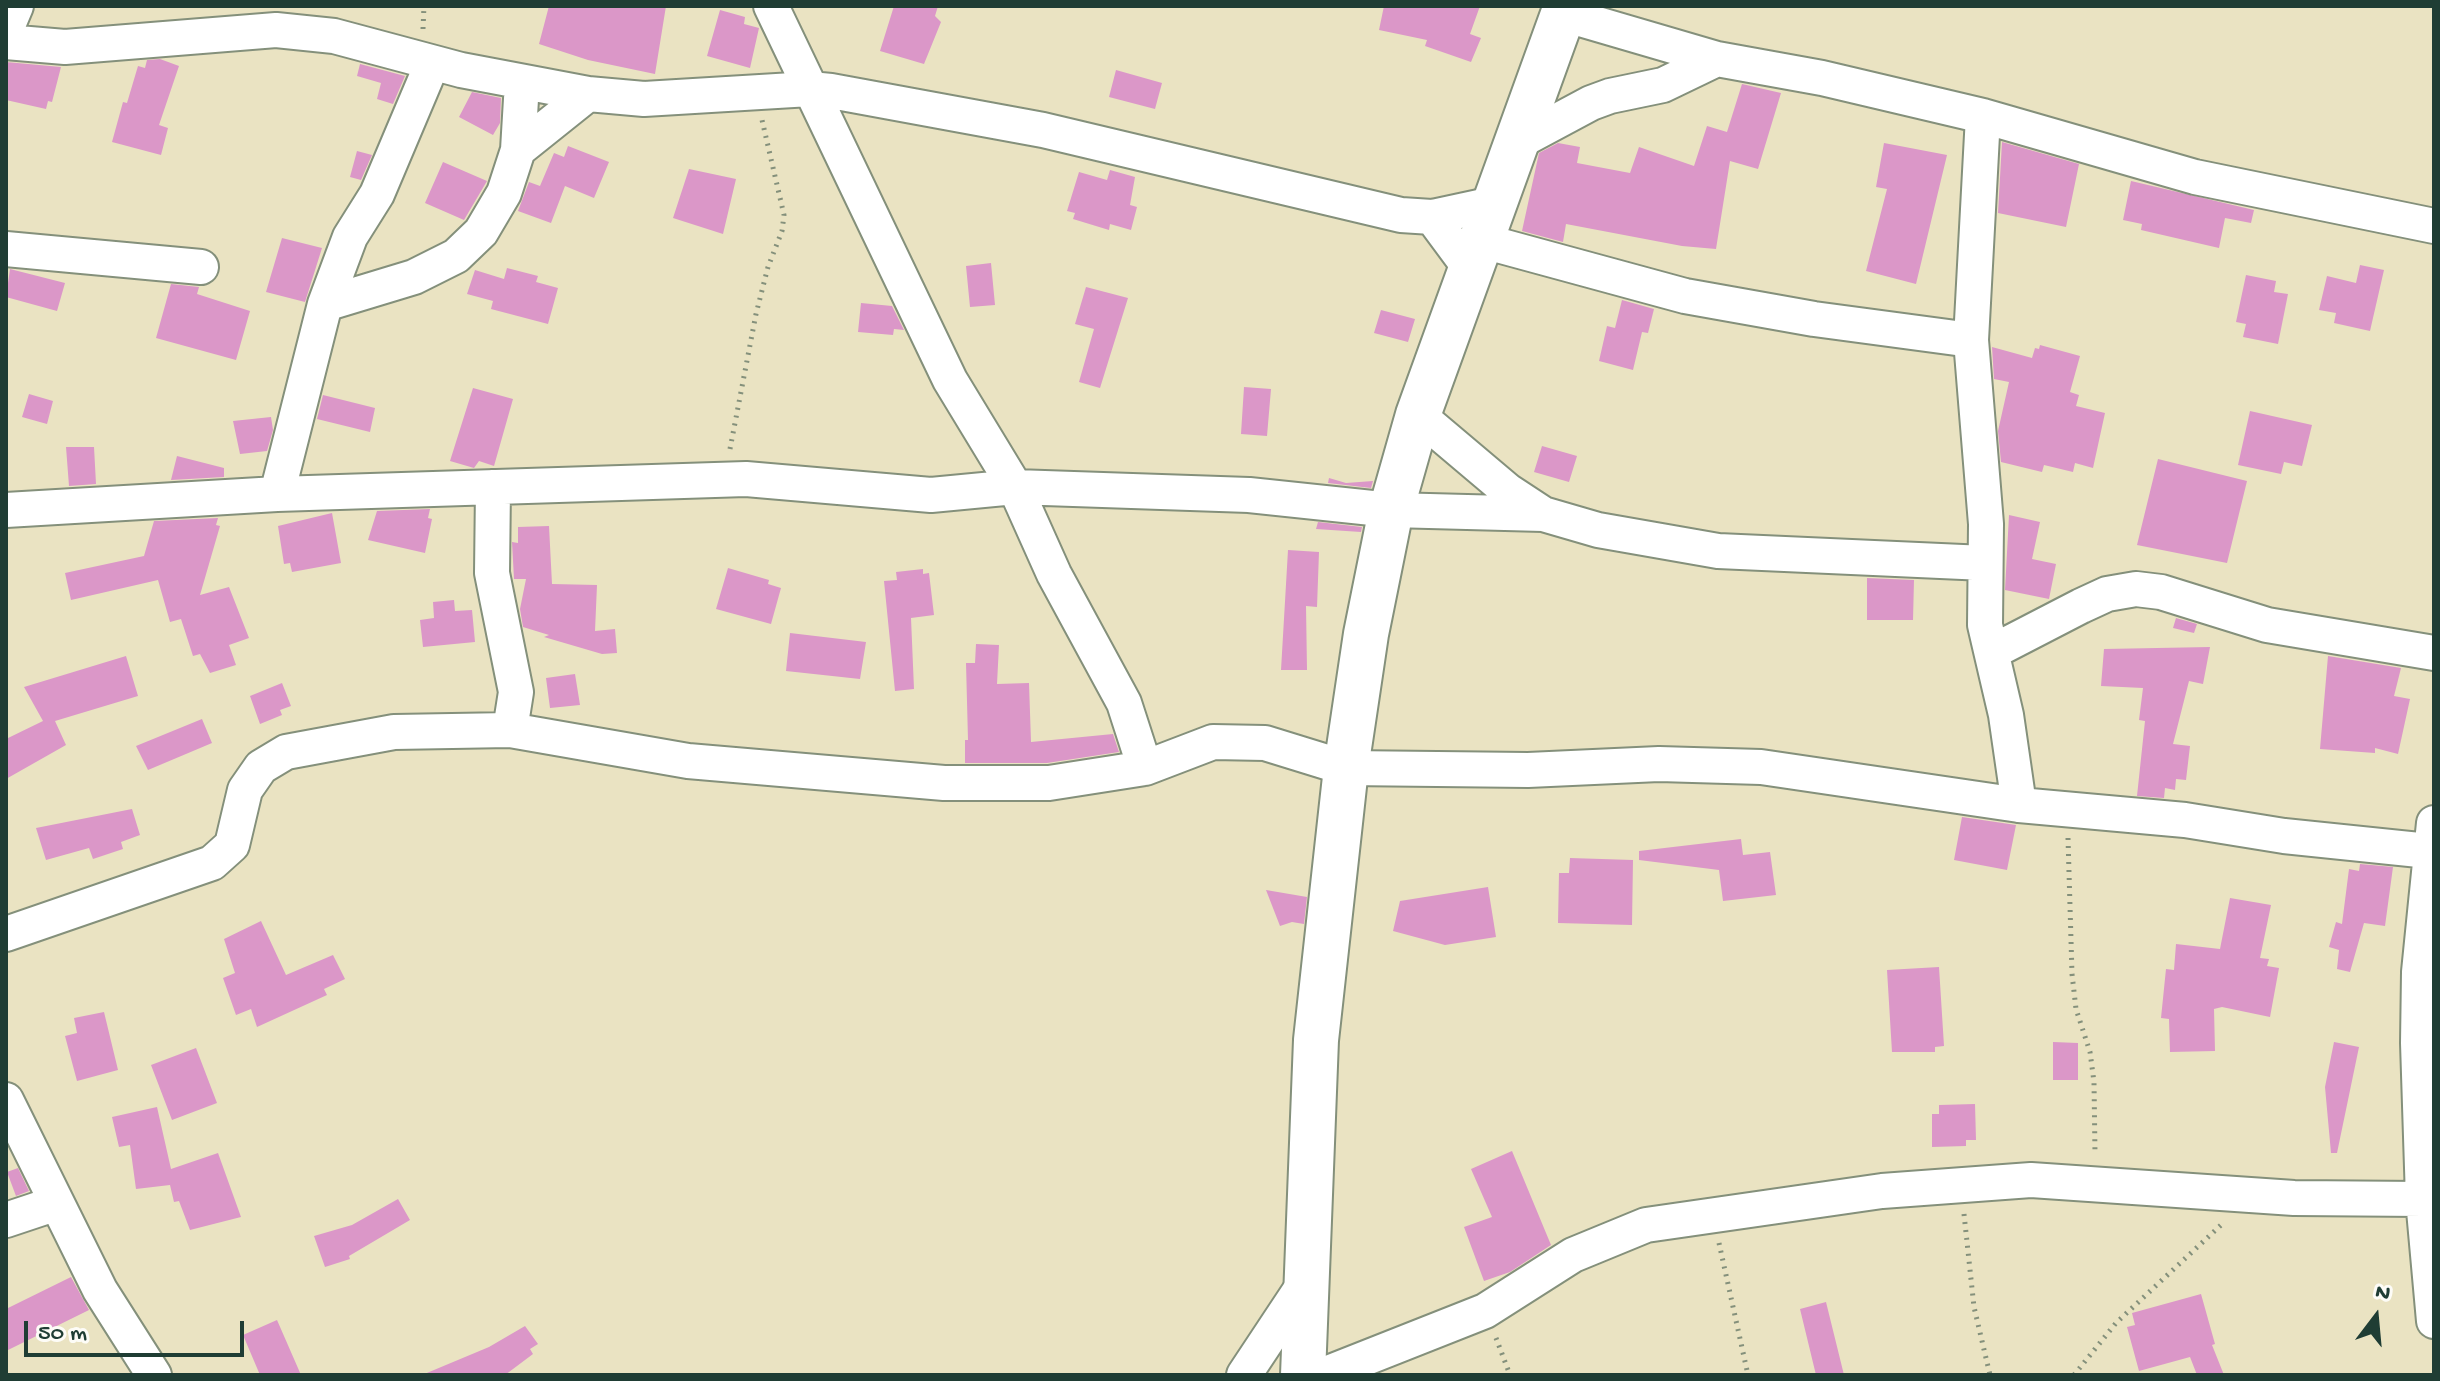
<!DOCTYPE html>
<html>
<head>
<meta charset="utf-8">
<style>
  body { margin:0 }
  #map { position:relative; width:2440px; height:1381px; overflow:hidden; background:#eae3c2; font-family:"Gochi Hand",sans-serif }
  canvas { display:block }
  .frame { position:absolute; inset:0; border:8px solid #1f3d34; pointer-events:none }
  .north { position:absolute; left:2336px; top:1277px; width:80px; height:80px; -webkit-text-stroke:6px #fdfcf7; paint-order:stroke; rotate:16deg; font-size:22px; font-weight:700; line-height:32px; text-align:center; color:#1f3d34 }
  .north::after { content:''; display:block; margin:auto; width:28px; height:36px; background:#1f3d34; clip-path:polygon(50% 0,100% 100%,50% 72%,0 100%) }
  .scale { position:absolute; left:24px; top:1321px; width:220px; height:36px; box-sizing:border-box; border:4px solid #1f3d34; border-top:0; padding-left:10px; font-size:24px; line-height:28px; white-space:nowrap; color:#1f3d34; -webkit-text-stroke:6px #fdfcf7; paint-order:stroke }
</style>
</head>
<body>
<div id="map">
<canvas width="2440" height="1381"></canvas>
<div class="frame"></div>
<div class="north">N</div>
<div class="scale">50 m</div>
</div>
<script>
const context = document.querySelector('canvas').getContext('2d');
context.lineJoin = 'round';
function fillPath(path, color) {
  context.fillStyle = color;
  context.fill(path, 'evenodd');
}
function poly(rows) {
  const path = new Path2D();
  for (const r of rows) {
    path.moveTo(r[0], r[1]);
    for (let i = 2; i < r.length; i += 2) path.lineTo(r[i], r[i + 1]);
  }
  return path;
}
function strokePath(path, color, width, dash) {
  context.strokeStyle = color;
  context.lineWidth = width;
  context.lineCap = dash ? 'butt' : 'round';
  context.setLineDash(dash || []);
  context.stroke(path);
}
const building = poly([
  [549,6,666,6,655,74,588,60,539,44],
  [894,6,938,6,935,16,941,22,924,64,880,51],
  [1384,6,1480,6,1470,34,1481,38,1471,62,1425,46,1427,40,1379,30],
  [720,10,745,17,744,24,759,28,750,68,707,56],
  [160,59,179,66,159,125,168,128,161,155,112,142,123,102,127,103,138,66,145,68,147,60],
  [6,62,61,67,52,102,48,101,46,109,6,100],
  [360,64,405,76,393,104,377,99,381,83,357,76],
  [1116,70,1162,83,1155,109,1109,97],
  [1742,84,1781,93,1758,169,1730,161,1716,249,1682,246,1566,224,1563,242,1522,231,1539,153,1558,143,1580,147,1577,163,1630,173,1639,147,1694,166,1707,126,1727,132],
  [472,92,501,98,500,123,493,135,459,117],
  [2002,142,2079,164,2066,227,1998,213],
  [1884,143,1947,155,1916,284,1866,271,1887,189,1876,187],
  [568,146,609,162,594,198,565,186,551,223,518,211,529,182,540,186,554,153,564,157],
  [357,151,372,155,361,180,350,177],
  [443,162,487,181,464,220,425,203],
  [689,169,736,179,723,234,673,218],
  [1110,170,1135,177,1130,205,1137,207,1131,230,1110,224,1109,230,1073,219,1075,213,1067,211,1079,172,1107,180],
  [2131,181,2254,210,2251,223,2225,218,2219,248,2141,230,2142,224,2123,220],
  [282,238,322,248,305,302,266,292],
  [991,263,995,305,970,307,966,266],
  [2360,265,2384,270,2370,331,2334,323,2336,313,2319,310,2327,276,2356,283],
  [507,268,538,276,536,282,558,288,548,324,491,309,493,301,467,294,475,270,504,279],
  [10,269,65,283,57,311,6,297],
  [2246,275,2276,281,2274,292,2288,294,2278,344,2243,337,2246,324,2236,322],
  [171,284,199,287,197,294,250,311,236,360,156,338],
  [1086,287,1128,298,1100,388,1079,382,1094,329,1075,324],
  [1622,300,1654,309,1648,333,1642,332,1633,370,1599,361,1607,326,1615,328],
  [861,303,892,306,904,330,894,329,893,335,858,332],
  [1381,310,1415,319,1408,342,1374,333],
  [2040,345,2080,356,2070,392,2079,395,2076,406,2105,413,2093,468,2075,463,2073,472,2044,465,2042,472,2001,462,1998,431,2009,382,1994,379,1992,347,2032,358,2035,348,2039,349],
  [1244,387,1271,389,1267,436,1241,434],
  [473,388,513,399,494,466,479,461,474,468,450,461],
  [29,394,53,401,47,424,22,417],
  [323,395,375,408,370,432,317,419],
  [2250,411,2312,425,2302,466,2284,462,2281,474,2238,465],
  [271,417,273,430,267,451,240,454,233,421],
  [1542,446,1577,456,1569,482,1534,472],
  [66,447,94,447,96,484,69,486],
  [177,456,224,468,224,477,171,480],
  [2158,459,2247,481,2227,563,2137,545],
  [1329,478,1346,483,1373,481,1371,488,1328,483],
  [430,509,428,518,432,519,425,553,368,540,377,511],
  [332,513,341,563,292,572,290,563,284,564,278,526],
  [2009,515,2040,522,2032,559,2056,564,2049,599,2005,590],
  [218,518,216,525,220,526,200,595,229,587,249,638,229,645,236,665,210,673,200,654,193,656,181,619,170,622,158,580,71,600,65,573,144,556,154,521],
  [1318,522,1362,527,1361,532,1316,529],
  [549,526,552,584,597,585,595,631,615,629,617,653,602,654,544,637,549,635,523,627,520,609,526,579,514,579,512,542,518,543,518,527],
  [1288,550,1319,552,1317,607,1306,606,1307,670,1281,670],
  [728,568,769,580,768,584,781,588,771,624,716,609],
  [923,569,923,574,929,573,934,615,911,618,914,689,895,691,884,581,897,580,896,572],
  [1867,578,1914,580,1913,620,1867,620],
  [454,600,455,611,472,610,475,642,423,647,420,620,434,618,433,602],
  [2176,618,2197,624,2194,633,2173,628],
  [790,633,866,642,860,679,786,671],
  [976,644,999,645,997,684,1029,683,1031,742,1113,734,1119,752,1047,763,965,763,965,740,968,740,966,663,975,663],
  [2210,647,2203,684,2189,681,2173,744,2190,746,2186,780,2176,779,2175,790,2165,788,2164,798,2137,796,2145,721,2139,720,2143,688,2101,686,2104,649],
  [126,656,138,696,55,721,66,745,6,779,6,739,43,721,24,687],
  [2328,656,2401,668,2394,696,2410,699,2398,754,2375,748,2375,753,2320,749],
  [575,674,580,705,550,708,546,678],
  [282,683,291,706,280,710,282,715,260,724,250,696],
  [202,719,212,743,148,770,136,746],
  [132,809,140,835,121,842,123,849,93,859,89,848,46,860,36,828],
  [1962,817,2016,825,2007,870,1954,860],
  [1741,839,1743,855,1770,852,1776,895,1723,901,1719,870,1639,860,1639,851],
  [1570,858,1633,860,1632,925,1558,923,1559,873,1569,873],
  [2360,864,2393,867,2385,926,2364,923,2350,972,2337,969,2339,950,2329,947,2336,922,2342,924,2349,869,2359,871],
  [1488,887,1496,937,1445,945,1393,931,1400,901],
  [1266,890,1307,897,1304,924,1292,922,1280,926],
  [2230,898,2271,905,2260,958,2269,959,2267,966,2279,968,2270,1017,2222,1007,2214,1009,2215,1051,2170,1052,2169,1019,2161,1018,2166,969,2174,970,2176,944,2220,949],
  [261,921,286,975,333,955,345,979,324,989,327,995,257,1027,251,1009,236,1015,223,978,235,973,224,939],
  [1939,967,1944,1046,1935,1047,1935,1052,1892,1052,1887,970],
  [104,1012,118,1070,77,1081,65,1036,77,1033,74,1018],
  [2053,1042,2078,1043,2078,1080,2053,1080],
  [2334,1042,2359,1047,2337,1153,2331,1153,2325,1087],
  [196,1048,217,1103,172,1120,151,1065],
  [1975,1104,1976,1140,1966,1140,1966,1146,1932,1147,1932,1114,1939,1114,1939,1105],
  [157,1107,171,1169,218,1153,241,1217,190,1230,179,1201,174,1202,170,1185,136,1189,130,1145,119,1147,112,1117],
  [1512,1151,1551,1245,1510,1272,1484,1281,1464,1227,1492,1217,1471,1169],
  [18,1168,29,1191,16,1196,7,1172],
  [398,1199,410,1220,349,1256,350,1259,325,1267,314,1236,352,1225],
  [71,1277,89,1310,6,1351,6,1309],
  [2201,1294,2215,1344,2212,1345,2224,1375,2197,1375,2190,1357,2139,1371,2127,1327,2135,1325,2132,1313],
  [1826,1302,1844,1375,1816,1375,1800,1309],
  [277,1320,301,1375,260,1375,243,1335],
  [525,1326,538,1344,530,1349,533,1354,505,1375,422,1375,489,1347]
]);
const path = poly([
  [423,29,424,6],
  [730,449,756,314,768,267,782,231,784,215,762,120],
  [2068,838,2072,974,2076,1009,2090,1052,2094,1082,2095,1153],
  [1964,1214,1974,1307,1990,1375],
  [1719,1243,1748,1375],
  [1496,1338,1510,1375],
  [2074,1375,2116,1323,2221,1225]
]);
const street = poly([
  [771,6,950,380,1015,487,1054,574,1124,703,1145,768],
  [1563,14,1717,59,1822,78,1983,116,2195,177,2434,226],
  [6,30,16,6],
  [6,42,65,47,276,30,334,36,461,70,588,94,644,99,810,89,831,91,1043,130,1401,215,1432,217,1497,203],
  [1983,116,1971,340,1986,524,1985,625,2006,715,2019,805],
  [1520,141,1591,103,1610,96,1663,85,1717,59],
  [518,150,588,94],
  [1432,217,1472,271],
  [1483,241,1685,296,1814,319,1971,340],
  [6,249,201,267],
  [325,304,414,277,456,256,481,232,504,193,518,150,522,82],
  [1418,415,1508,491,1543,514,1598,530,1718,551,1985,563],
  [493,487,492,573,516,692,510,730],
  [277,494,325,304,350,237,377,194,432,64],
  [6,510,277,494,746,479,931,495,1015,487,1249,495,1391,510,1543,514],
  [1992,652,2081,606,2107,594,2136,589,2161,592,2267,625,2434,653],
  [2434,823,2419,972,2418,1043,2423,1199,2434,1321],
  [6,934,212,863,232,845,245,790,261,767,286,752,394,732,510,730,688,761,944,783,1049,783,1145,768,1213,742,1265,743,1346,768,1528,770,1659,764,1761,767,2019,805,2185,820,2284,836,2429,851],
  [6,1100,100,1290,154,1375],
  [6,1220,54,1204],
  [1244,1375,1307,1280],
  [1323,1375,1485,1311,1573,1255,1646,1225,1882,1191,2031,1180,2294,1198,2423,1199]
]);
const secondary = poly([
  [1303,1375,1316,1040,1346,768,1366,634,1391,510,1418,415,1566,6]
]);
fillPath(building, '#db97c8');
strokePath(street, '#84907b', 38);
strokePath(secondary, '#84907b', 48);
strokePath(path, '#84907b', 5, [2, 6]);
strokePath(street, '#fff', 34);
strokePath(secondary, '#fff', 44);
</script>
</body>
</html>
